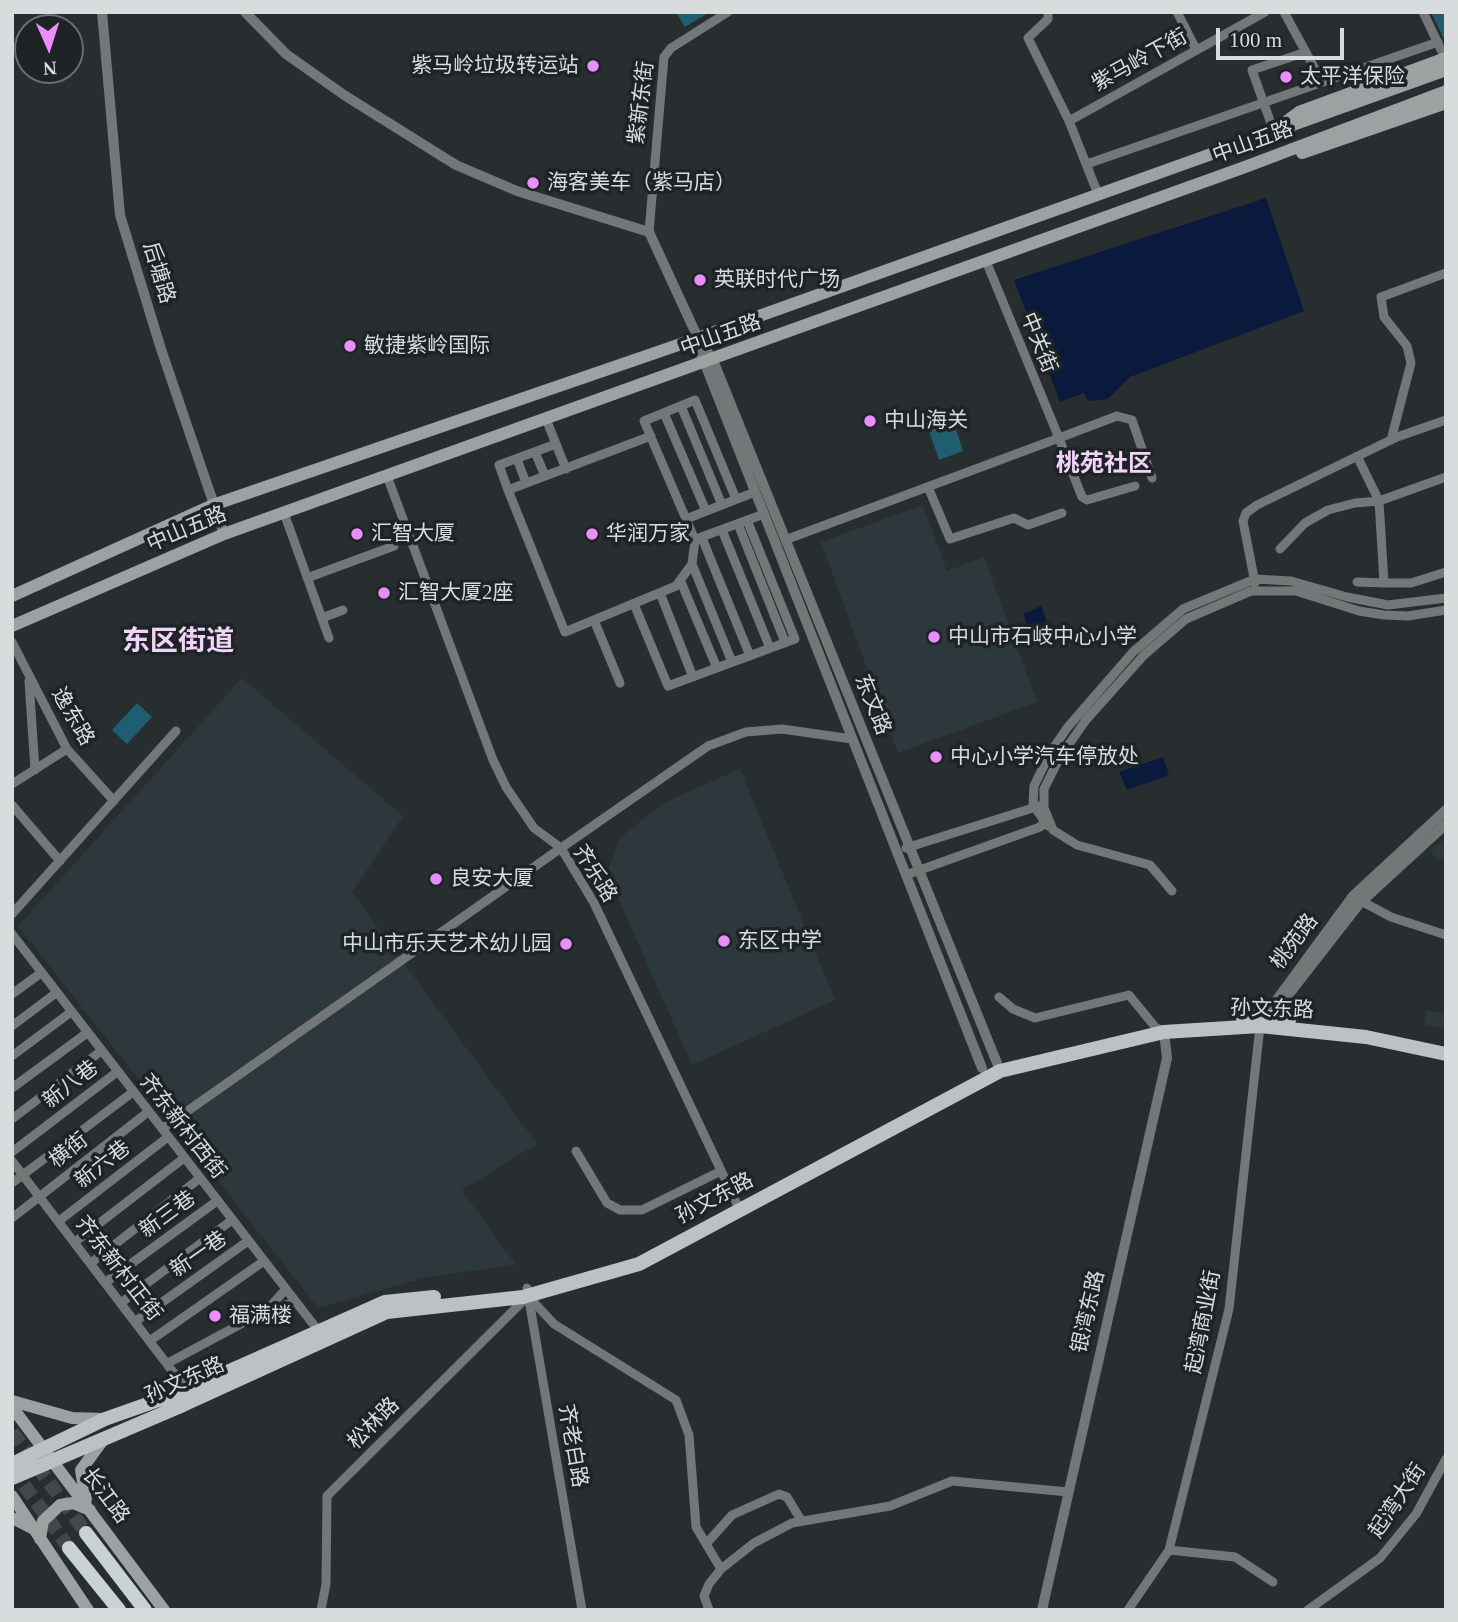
<!DOCTYPE html>
<html>
<head>
<meta charset="utf-8">
<style>
  body { margin:0 }
  #map { position:relative; width:1458px; height:1622px; overflow:hidden; background:#282d2f; font-family:"Times New Roman",serif }
  canvas { display:block }
  .frame { position:absolute; inset:0; border:14px solid #d8dcdd; pointer-events:none }
  .north { position:absolute; left:14px; top:14px; width:70px; height:70px; box-sizing:border-box; background:#1e2325; border:2px solid #686d6f; border-radius:50%; rotate:177deg; font-size:19px; font-weight:700; line-height:28px; text-align:center; color:#d8dcdd }
  .north::after { content:''; display:block; margin:auto; width:24px; height:32px; background:#ea8dfd; clip-path:polygon(50% 0,100% 100%,50% 72%,0 100%) }
  .scale { position:absolute; left:1216px; top:28px; width:128px; height:32px; box-sizing:border-box; border:4px solid #d8dcdd; border-top:0; padding-left:9px; font-size:21px; line-height:24px; white-space:nowrap; color:#d8dcdd; -webkit-text-stroke:5px #1e2325; paint-order:stroke }
</style>
</head>
<body>
<div id="map">
<canvas width="1458" height="1622"></canvas>
<div class="frame"></div>
<div class="north">N</div>
<div class="scale">100 m</div>
</div>
<script>
const context = document.querySelector('canvas').getContext('2d');
context.lineJoin = 'round';
function fillPath(path, color) {
  context.fillStyle = color;
  context.fill(path, 'evenodd');
}
function poly(rows) {
  const path = new Path2D();
  for (const r of rows) {
    path.moveTo(r[0], r[1]);
    for (let i = 2; i < r.length; i += 2) path.lineTo(r[i], r[i + 1]);
  }
  return path;
}
function strokePath(path, color, width, dash) {
  context.strokeStyle = color;
  context.lineWidth = width;
  context.lineCap = dash ? 'butt' : 'round';
  context.setLineDash(dash || []);
  context.stroke(path);
}
function write(font, color, halo, rows, align = 'center') {
  context.font = font + ' "Times New Roman","Noto Sans SC",serif';
  context.lineWidth = 7;
  context.setLineDash([]);
  context.textBaseline = 'middle';
  context.strokeStyle = halo;
  context.fillStyle = color;
  for (const [text, x, y, turn = 0] of rows) {
    context.save();
    context.translate(x, y);
    context.rotate((+turn || 0) * Math.PI / 180);
    context.textAlign = isNaN(turn) ? turn : align;
    if (halo) context.strokeText(text, 0, 0);
    context.fillText(text, 0, 0);
    context.restore();
  }
}
const built = poly([
  [923,505,947,571,984,557,1037,702,898,753,821,542],
  [242,678,403,816,352,892,537,1144,462,1190,516,1265,427,1277,318,1308,18,926],
  [740,769,835,1000,692,1065,611,882,609,868,619,839,634,826,668,801],
  [1446,838,1446,856,1438,861,1430,850],
  [1426,1010,1446,1014,1446,1029,1424,1024]
]);
const green = poly([
  [676,12,710,12,685,27],
  [1431,12,1446,12,1446,43],
  [952,417,963,451,939,460,927,425],
  [137,703,152,717,127,744,112,730]
]);
const water = poly([
  [1266,198,1304,311,1130,377,1108,399,1088,401,1084,393,1060,402,1014,280],
  [1041,606,1053,636,1035,643,1023,614],
  [1163,757,1169,775,1127,790,1119,772]
]);
const trunkTunnel = poly([
  [12,1432,86,1533],
  [12,1468,69,1548]
]);
const minor = poly([
  [1048,12,1048,19,1028,38,1069,121,1098,194],
  [1177,12,1196,49],
  [1284,12,1322,82],
  [1423,12,1445,58],
  [1069,121,1265,12],
  [1274,132,1252,70,1306,52],
  [1087,164,1438,42],
  [649,232,664,57,671,48,728,12],
  [986,261,1059,438,1117,416,1132,420,1152,478],
  [681,406,722,505],
  [664,413,706,511],
  [546,419,566,469],
  [651,436,508,490,565,632,676,586,692,564,695,540,644,421,695,400,736,499],
  [1391,440,1411,363,1407,346,1384,317,1381,297,1446,273],
  [535,452,545,476],
  [1357,456,1379,501,1384,583,1411,583,1446,572],
  [517,459,526,483],
  [387,476,493,760,506,787,534,828,561,848,708,746,746,732,782,729,852,739],
  [928,487,950,539,1014,518,1028,525,1062,513],
  [508,490,499,465,556,444],
  [284,513,329,638],
  [686,519,755,492],
  [738,524,785,642],
  [722,530,770,648],
  [702,538,750,656],
  [696,539,764,514],
  [785,540,1059,438,1082,497,1087,500,1135,486],
  [1280,549,1305,523,1328,510,1355,503,1379,501,1446,477],
  [692,564,732,662],
  [307,578,394,546],
  [681,582,717,668],
  [1357,582,1384,583],
  [1255,583,1243,521,1246,513,1257,505,1397,437,1446,420],
  [660,593,693,677],
  [634,604,668,686,795,639,747,520],
  [322,618,343,610],
  [594,620,620,683],
  [12,642,67,749,114,801],
  [29,681,35,770],
  [12,784,67,749],
  [12,805,60,861],
  [1048,826,1033,805,1034,786,1050,753,1067,728,1133,652,1183,609,1255,579,1291,581,1347,597,1388,605,1446,598],
  [906,848,1039,806],
  [906,875,1040,827,1046,820],
  [1172,891,1150,865,1077,845,1053,830,1044,808,1044,789,1060,757,1086,720,1144,655,1186,619,1251,591,1296,591,1359,611,1384,615,1408,616,1446,610],
  [1361,901,1391,917,1446,935],
  [12,914,176,731],
  [12,934,320,1333],
  [12,994,41,973],
  [999,997,1013,1009,1035,1018,1129,995,1156,1028],
  [12,1026,56,993],
  [12,1056,71,1012],
  [12,1088,87,1033],
  [12,1119,101,1051],
  [162,1129,561,848,594,903,737,1204],
  [576,1151,607,1203,620,1210,642,1210,721,1171],
  [12,1152,117,1072],
  [12,1161,189,1393],
  [12,1183,133,1092],
  [12,1218,148,1112],
  [59,1221,168,1137],
  [75,1242,184,1158],
  [91,1263,200,1178],
  [106,1282,217,1201],
  [527,1288,582,1610],
  [122,1302,232,1220],
  [269,1310,295,1302],
  [136,1321,248,1241],
  [151,1340,264,1261],
  [168,1363,267,1310,285,1290],
  [706,1544,732,1515,779,1494,787,1497,801,1520],
  [1169,1550,1235,1557,1273,1582],
  [721,1569,754,1543,792,1523,890,1506,952,1481,1068,1492],
  [321,1610,326,1584,327,1496,528,1296,554,1324,676,1400,689,1435,696,1527,721,1569,709,1584,704,1596,709,1610],
  [1128,1610,1169,1550,1229,1309,1260,1026],
  [1308,1610,1380,1558,1416,1514,1446,1459]
]);
const tertiary = poly([
  [102,12,120,215,161,349,224,534],
  [245,12,286,54,344,95,456,165,517,191,649,232,698,338,713,360,997,1063],
  [701,354,982,1068],
  [1262,1020,1353,896,1446,810],
  [1268,1021,1360,903,1446,824],
  [1042,1610,1167,1058,1164,1032,1158,1029]
]);
const secondary = poly([
  [1276,129,1299,112,1446,58],
  [1302,153,1446,103],
  [12,596,213,505,681,344,1446,70],
  [12,626,224,534,1245,167,1446,91],
  [12,1401,72,1418,105,1419],
  [12,1407,164,1610],
  [12,1496,88,1610],
  [86,1500,81,1470,103,1440],
  [12,1518,34,1529],
  [40,1539,43,1521,60,1505,73,1503,90,1510]
]);
const primary = poly([
  [1243,1018,1263,1016,1289,1020],
  [12,1464,105,1419,187,1390,385,1302,434,1297],
  [12,1478,183,1405,387,1312,523,1297,639,1264,1000,1071,1164,1032,1260,1026,1366,1037,1446,1054]
]);
const trunk = poly([
  [86,1533,145,1610],
  [69,1548,119,1610]
]);
const markers = [
  [593,66,7,"#ea8dfd"],
  [1286,77,7,"#ea8dfd"],
  [533,183,7,"#ea8dfd"],
  [700,280,7,"#ea8dfd"],
  [350,346,7,"#ea8dfd"],
  [870,421,7,"#ea8dfd"],
  [357,534,7,"#ea8dfd"],
  [592,534,7,"#ea8dfd"],
  [384,593,7,"#ea8dfd"],
  [934,637,7,"#ea8dfd"],
  [936,757,7,"#ea8dfd"],
  [436,879,7,"#ea8dfd"],
  [724,941,7,"#ea8dfd"],
  [566,944,7,"#ea8dfd"],
  [215,1316,7,"#ea8dfd"]
];
const streetNames = [
  ["紫马岭下街",1140,61,-29],
  ["紫新东街",642,103,-83],
  ["中山五路",1253,143,-20],
  ["后塘路",158,273,73],
  ["中山五路",721,336,-20],
  ["中关街",1038,343,68],
  ["中山五路",187,530,-23],
  ["东文路",872,705,68],
  ["逸东路",72,717,60],
  ["齐乐路",594,874,58],
  ["桃苑路",1295,942,-53],
  ["孙文东路",1272,1010,2],
  ["新八巷",71,1085,-38],
  ["齐东新村西街",182,1127,52],
  ["横街",69,1151,-38],
  ["新六巷",103,1165,-38],
  ["孙文东路",715,1199,-28],
  ["新三巷",168,1215,-36],
  ["新一巷",199,1255,-35],
  ["齐东新村正街",118,1269,52],
  ["银湾东路",1089,1312,-77],
  ["起湾商业街",1204,1322,-79],
  ["孙文东路",185,1381,-24],
  ["松林路",374,1424,-45],
  ["齐老白路",572,1446,80],
  ["长江路",105,1496,53],
  ["起湾大街",1398,1501,-56]
];
const poiNames = [
  ["紫马岭垃圾转运站",579,66,"right"],
  ["太平洋保险",1300,77],
  ["海客美车（紫马店）",547,183],
  ["英联时代广场",714,280],
  ["敏捷紫岭国际",364,346],
  ["中山海关",884,421],
  ["汇智大厦",371,534],
  ["华润万家",606,534],
  ["汇智大厦2座",398,593],
  ["中山市石岐中心小学",948,637],
  ["中心小学汽车停放处",950,757],
  ["良安大厦",450,879],
  ["东区中学",738,941],
  ["中山市乐天艺术幼儿园",552,944,"right"],
  ["福满楼",229,1316]
];
const quarterNames = [
  ["桃苑社区",1104,465]
];
const districtNames = [
  ["东区街道",178,643]
];
fillPath(built, '#2c383c');
fillPath(green, '#215d71');
fillPath(water, '#091a3d');
strokePath(trunkTunnel, '#424749', 14, [14, 7]);
strokePath(minor, '#747777', 9);
strokePath(tertiary, '#747777', 10);
strokePath(secondary, '#9ca1a2', 12);
strokePath(primary, '#bcc2c3', 14);
strokePath(trunk, '#cad1d2', 14);
for (const [x, y, r, color] of markers) {
  const dot = new Path2D();
  dot.arc(x, y, r, 0, 2 * Math.PI);
  context.fillStyle = color;
  context.fill(dot);
  strokePath(dot, '#1e2325', 2.5);
}
write('21px', '#d8dcdd', '#1e2325', streetNames);
write('21px', '#d8dcdd', '#1e2325', poiNames, 'left');
write('bold 24px', '#f3d4f9', '#1e2325', quarterNames);
write('bold 28px', '#f3d4f9', '#1e2325', districtNames);
</script>
</body>
</html>
